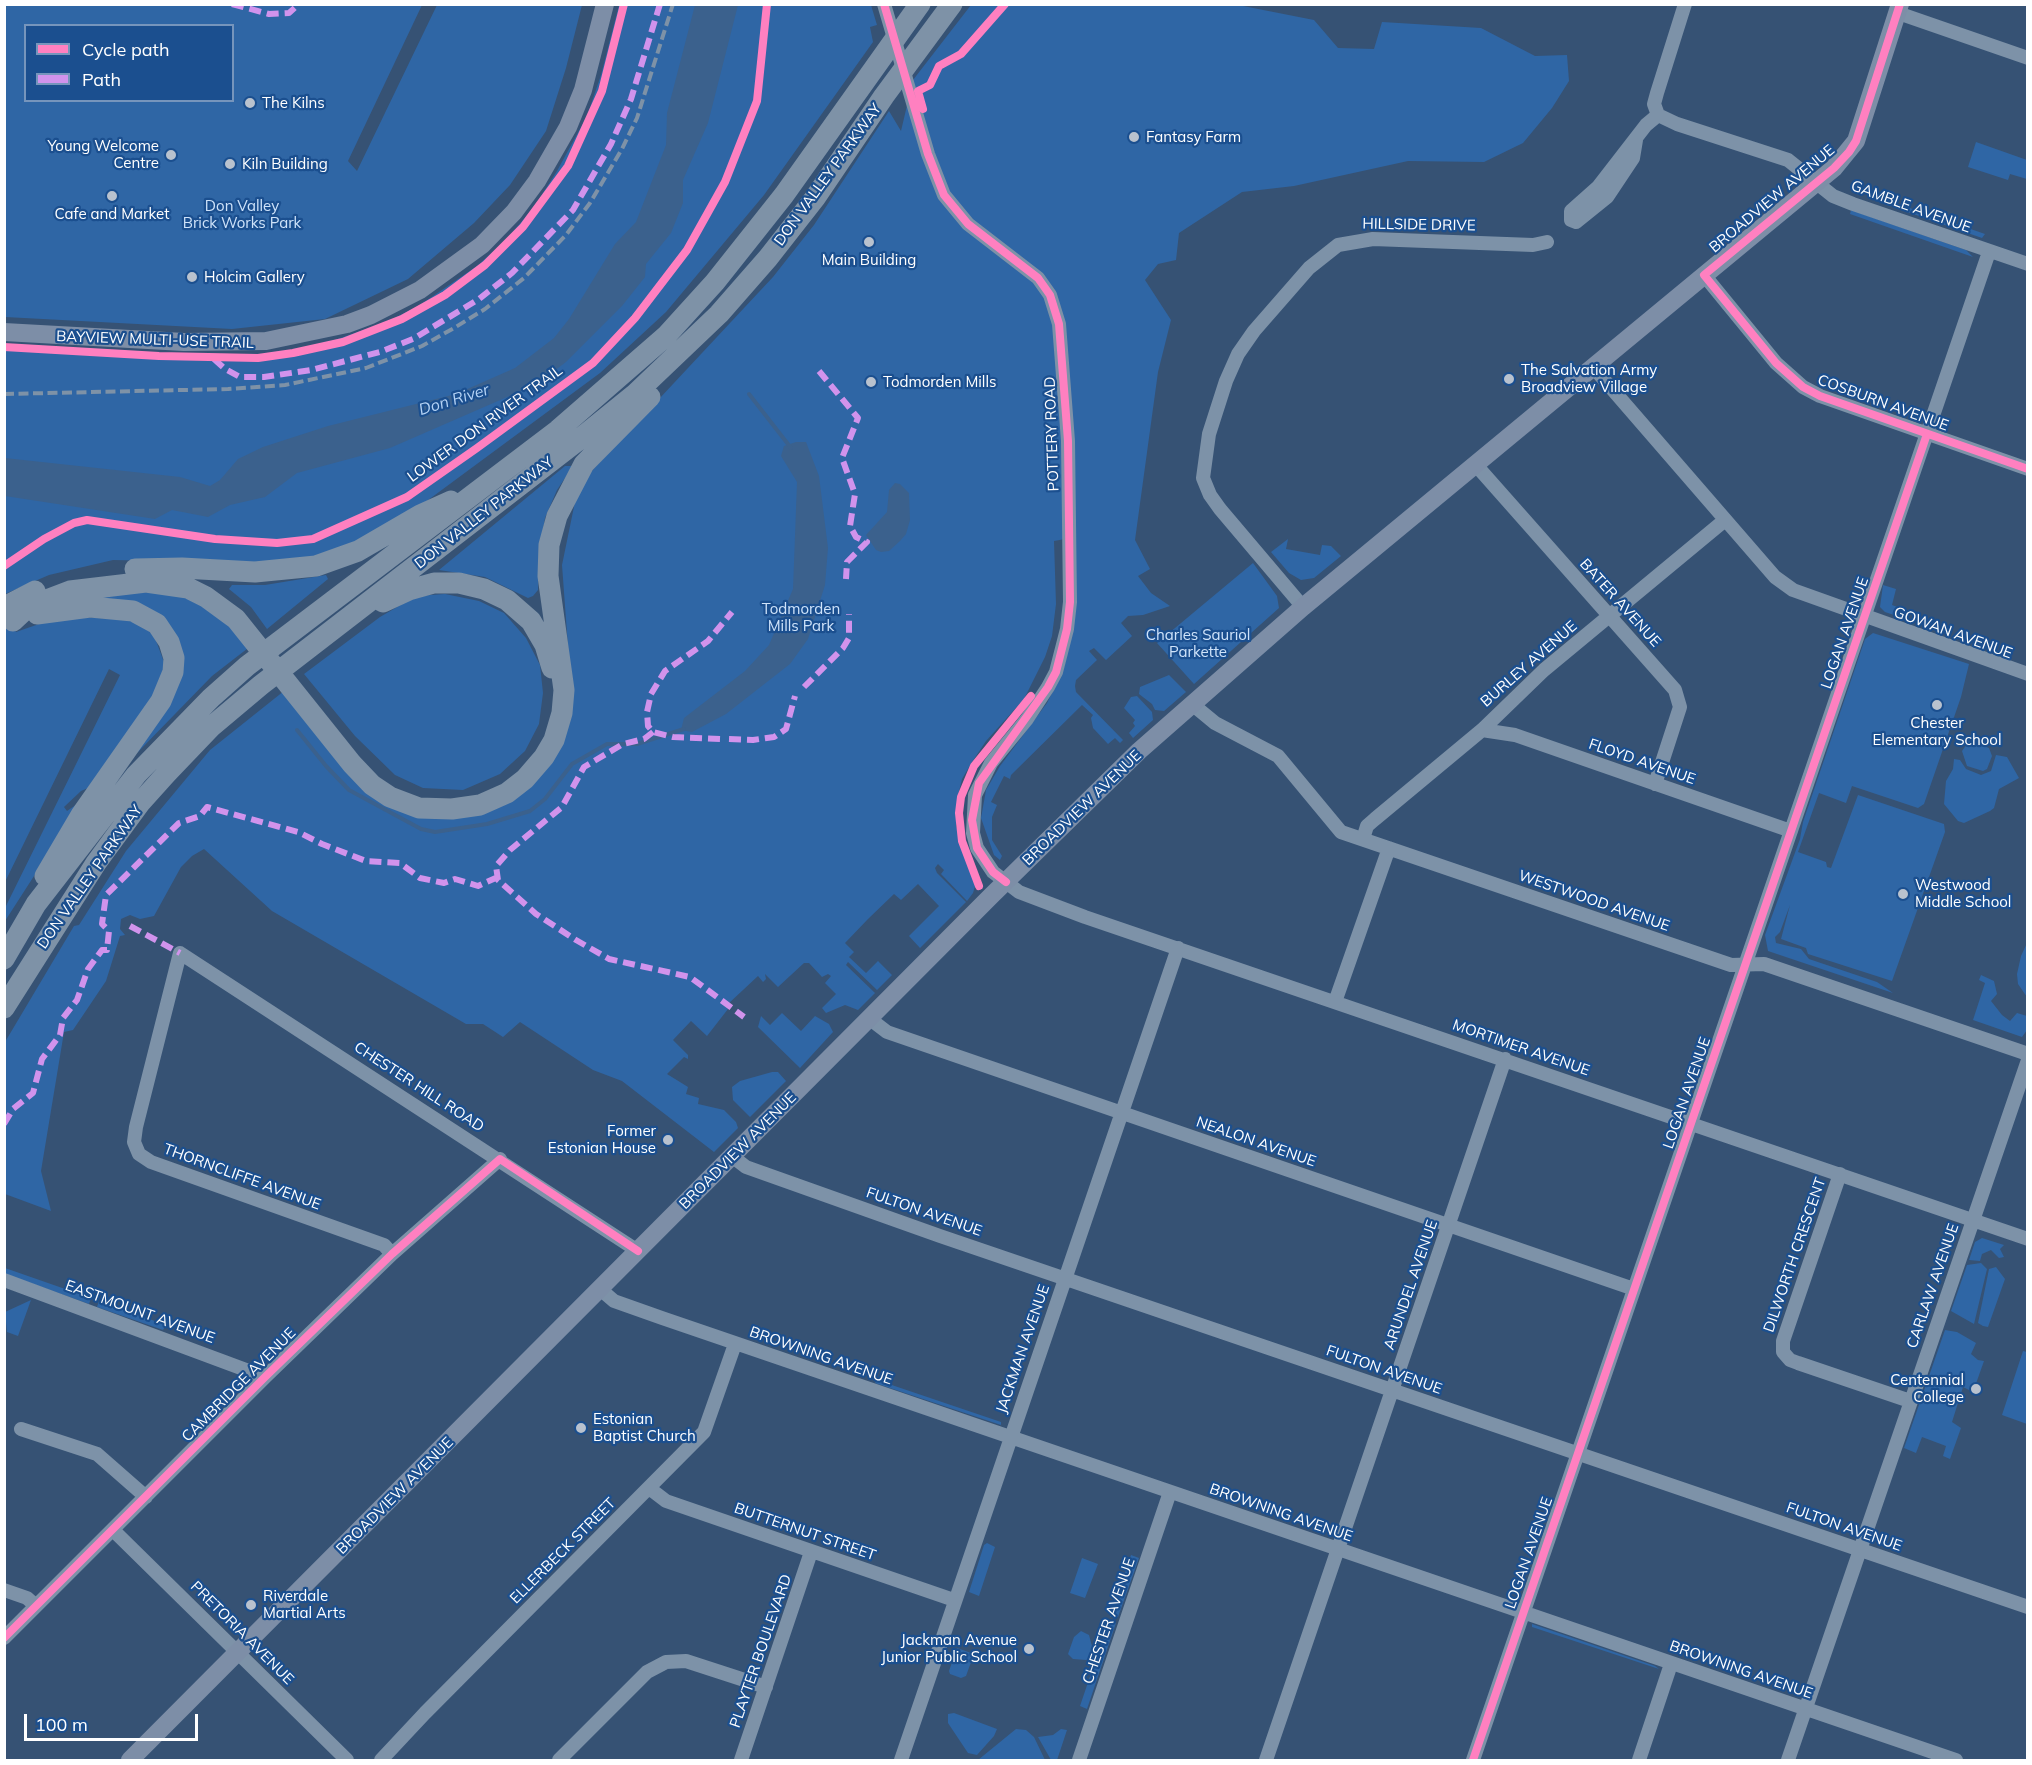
<!DOCTYPE html>
<html>
<head>
<meta charset="utf-8">
<style>
  body { margin:0 }
  #map { position:relative; width:2032px; height:1765px; overflow:hidden; background:#365274; font-family:Mulish,sans-serif }
  canvas { display:block }
  .frame { position:absolute; inset:0; border:6px solid #fff; pointer-events:none }
  .legend { position:absolute; left:24px; top:24px; width:210px; height:78px; box-sizing:border-box; background:#1b4f8f; border:2px solid #7695bc; margin:0; padding:8px 10px; list-style:none; font-size:18px; color:#fff }
  .legend li { display:flex; align-items:center; gap:12px; height:30px }
  .legend b { width:30px; border:2px solid #7695bc }
  .scale { position:absolute; left:24px; top:1714px; width:174px; height:27px; box-sizing:border-box; border:3px solid #fff; border-top:0; padding-left:8px; font-size:18px; line-height:21px; white-space:nowrap; color:#fff; -webkit-text-stroke:4px #1b4f8f; paint-order:stroke }
</style>
</head>
<body>
<div id="map">
<canvas width="2032" height="1765"></canvas>
<div class="frame"></div>
<ul class="legend">
<li><b style="height:8px;background:#ff80c0"></b>Cycle path</li>
<li><b style="height:8px;background:#d193ec"></b>Path</li>
</ul>
<div class="scale">100 m</div>
</div>
<script>
const context = document.querySelector('canvas').getContext('2d');
context.lineJoin = 'round';
function fillPath(path, color) {
  context.fillStyle = color;
  context.fill(path, 'evenodd');
}
function poly(rows) {
  const path = new Path2D();
  for (const r of rows) {
    path.moveTo(r[0], r[1]);
    for (let i = 2; i < r.length; i += 2) path.lineTo(r[i], r[i + 1]);
  }
  return path;
}
function strokePath(path, color, width, dash) {
  context.strokeStyle = color;
  context.lineWidth = width;
  context.lineCap = dash ? 'butt' : 'round';
  context.setLineDash(dash || []);
  context.stroke(path);
}
function write(font, color, halo, rows, align = 'center') {
  context.font = font + ' Mulish,sans-serif';
  context.lineWidth = 4.5;
  context.setLineDash([]);
  context.textBaseline = 'middle';
  context.strokeStyle = halo;
  context.fillStyle = color;
  for (const [text, x, y, turn = 0] of rows) {
    context.save();
    context.translate(x, y);
    context.rotate((+turn || 0) * Math.PI / 180);
    context.textAlign = isNaN(turn) ? turn : align;
    if (halo) context.strokeText(text, 0, 0);
    context.fillText(text, 0, 0);
    context.restore();
  }
}
const green = poly([
  [4,5,422,5,348,161,357,171,437,5,582,5,566,68,546,131,510,185,474,223,408,279,325,319,232,329,5,317],
  [26,26,232,26,232,100,26,100],
  [619,5,871,5,877,25,870,27,873,42,764,195,666,312,600,373,416,509,337,551,308,558,268,563,113,560,49,575,5,594,4,350,209,361,291,351,329,342,384,323,417,307,477,266,505,241,534,207,557,171,587,116,601,75],
  [971,5,1238,5,1314,20,1338,48,1374,49,1382,22,1481,28,1535,56,1567,55,1569,81,1552,108,1523,143,1484,162,1408,161,1294,186,1242,192,1179,233,1176,260,1158,264,1145,280,1171,320,1158,372,1135,540,1150,569,1138,576,1151,593,1170,606,1143,615,1128,616,1121,623,1132,636,1106,660,1094,648,1089,651,1097,660,1076,680,1075,686,1076,692,1123,740,1120,743,1115,738,1108,744,1093,728,1091,718,1093,715,1082,705,1011,775,1010,779,1004,776,991,802,997,805,992,817,992,840,1002,856,1000,860,994,855,981,818,986,790,1000,766,1047,703,1063,671,1074,627,1076,537,1054,541,1056,604,1052,636,1045,657,1024,699,986,741,972,762,962,779,957,800,956,826,976,883,973,893,967,901,941,874,944,870,938,864,935,868,937,873,966,902,920,948,909,936,939,906,918,884,901,900,894,894,868,919,845,943,854,952,849,957,866,973,878,961,892,975,877,990,848,962,846,965,875,993,858,1010,845,1005,826,1013,822,1008,836,994,825,983,831,976,828,974,822,977,809,963,804,963,778,987,765,974,766,979,763,982,758,976,728,1004,720,1001,728,1009,707,1036,691,1021,673,1040,688,1055,688,1059,684,1057,667,1074,688,1087,686,1094,699,1098,698,1104,724,1110,736,1122,738,1128,714,1152,622,1081,593,1070,520,1022,503,1037,483,1024,466,1024,272,911,204,849,192,856,181,867,154,916,140,919,130,915,121,919,120,929,125,935,120,936,106,981,73,1030,64,1032,41,1171,51,1211,5,1194,5,1042,74,926,79,925,126,851,210,750,284,691,407,811,526,787,571,687,562,565,576,497,588,475,773,277,814,225,889,111,901,131,913,80],
  [1976,142,2027,160,2027,179,2010,174,2008,180,1968,167],
  [1901,205,1985,234,1982,238,1899,209],
  [1851,210,1966,250,1973,257,1850,214],
  [565,466,573,466,557,490,545,518,539,555,538,590,533,596,528,598,485,577,439,570],
  [1288,539,1286,549,1320,555,1322,545,1331,546,1341,556,1314,578,1301,580,1289,573,1271,552],
  [1253,563,1277,596,1279,608,1194,684,1157,643],
  [326,575,328,579,267,629,251,607,229,589,232,585,265,585],
  [1883,585,1896,589,1892,605,1908,611,1906,619,1885,612,1880,607],
  [122,591,179,594,204,604,252,645,212,676,138,752,135,749,183,658,177,636,79,598],
  [445,594,479,601,504,613,526,638,540,665,543,693,539,724,525,751,500,774,463,790,423,788,395,775,355,736,304,674,380,617,416,596],
  [5,612,16,632,62,616,133,620,147,628,155,638,164,662,162,678,153,698,88,788,81,791,64,807,67,811,83,800,5,921,5,908,120,675,109,669,5,882],
  [1873,633,1969,664,1961,697,1924,804,1918,808,1852,786,1846,803,1819,793,1798,852,1826,862,1827,867,1831,868,1858,795,1944,824,1945,832,1892,981,1808,954,1806,948,1781,939,1790,905,1780,932,1775,937,1776,943,1801,949,1809,959,1877,982,1893,993,1768,951,1765,935,1800,839,1803,822,1865,639],
  [1169,675,1186,692,1164,711,1155,710,1152,704,1139,694,1140,687],
  [1137,696,1152,712,1153,720,1133,738,1129,733,1135,726,1133,723,1135,720,1124,708,1131,697],
  [1969,741,1989,748,1992,756,1987,769,1983,771,1967,766,1962,751],
  [1996,755,2007,757,2019,778,1999,789,1994,808,1990,811,1964,823,1958,821,1944,804,1946,781,1953,769,1954,759,1960,760,1966,769,1981,775,1991,771],
  [2027,943,2027,997,2018,984,2017,974,2021,956],
  [1981,975,1994,981,1997,994,1991,1001,2002,1015,2010,1021,2017,1013,2027,1016,2027,1030,2022,1037,1973,1020,1985,983,1979,980],
  [782,1013,801,1031,815,1016,829,1024,833,1032,800,1068,758,1027,761,1016,770,1025],
  [772,1072,778,1072,786,1081,750,1117,733,1100,732,1087,740,1081],
  [1982,1238,2004,1245,2000,1249,2004,1257,1999,1258,1991,1250,1982,1254,1980,1261,1969,1260,1975,1242],
  [1981,1263,1987,1269,1974,1324,1951,1311,1967,1265],
  [1996,1267,2005,1279,1988,1327,1983,1326,1978,1323,1989,1269],
  [5,1268,91,1298,89,1304,5,1274],
  [31,1300,18,1336,7,1332,5,1312],
  [99,1301,166,1325,163,1330,97,1307],
  [1945,1330,1957,1332,1976,1343,1971,1354,1978,1360,1984,1361,1973,1392,1963,1387,1952,1422,1961,1428,1950,1459,1943,1456,1946,1446,1922,1437,1916,1453,1904,1448],
  [2023,1351,2027,1352,2027,1424,2002,1415],
  [877,1380,1001,1422,1001,1425,875,1383],
  [987,1543,995,1547,979,1596,969,1592,984,1545],
  [1131,1555,1139,1558,1118,1617,1110,1617],
  [1082,1558,1098,1564,1085,1598,1070,1593],
  [1109,1620,1116,1623,1087,1709,1080,1706],
  [1532,1624,1655,1666,1659,1669,1532,1627],
  [1081,1631,1089,1635,1093,1650,1092,1657,1086,1660,1073,1659,1068,1654,1074,1637],
  [957,1648,974,1654,966,1676,961,1678,950,1674,949,1671],
  [954,1713,997,1729,994,1736,977,1755,968,1753,948,1723,948,1714],
  [1016,1729,1026,1730,1034,1737,1045,1760,978,1760],
  [1061,1729,1067,1730,1057,1760,1051,1760,1038,1737,1053,1735]
]);
const water = poly([
  [695,5,738,5,708,123,683,180,683,203,671,233,646,264,645,277,622,306,566,362,537,384,390,448,297,473,265,497,230,505,208,517,172,510,155,519,5,496,5,458,180,477,210,486,220,480,238,459,263,447,328,426,456,394,515,368,554,338,569,319,615,244,636,222,666,145,667,113],
  [796,442,806,442,819,476,828,548,825,585,808,639,790,664,726,714,692,732,681,730,684,718,745,671,769,645,793,589,797,482,781,456,784,446],
  [895,483,900,484,909,493,910,520,906,534,900,541,889,551,881,552,876,550,866,535,887,512,889,490]
]);
const stream = poly([
  [749,394,791,448],
  [297,730,326,766,349,790,421,829,435,832,487,824,530,811,545,799,572,764,607,744,637,744,684,729]
]);
const minor = poly([
  [884,4,928,154,944,195,968,224,1038,278,1050,295,1059,324,1068,441,1070,602,1067,629,1056,672,1048,687,1027,719,991,763,975,795,973,833,977,848,993,872,1019,892,1085,917,2028,1239],
  [1898,13,2028,58],
  [1658,115,1677,124,1788,160,1833,196,1853,204,2028,264],
  [1658,115,1654,104,1657,93,1685,4],
  [1636,140,1633,158,1607,197,1576,222,1571,220,1571,211,1598,187,1646,125,1658,115],
  [1704,275,1776,363,1803,387,1820,396,2028,469],
  [1593,367,1775,577,1793,590,2028,674],
  [1475,464,1675,690,1680,707,1655,784],
  [1303,607,1220,509,1210,495,1203,478,1209,434,1226,381,1238,354,1254,331,1309,268,1338,245,1373,239,1533,245,1547,242],
  [1192,704,1215,723,1278,756,1341,832,1731,965,1764,964,2028,1054],
  [1482,730,1515,735,1791,831],
  [1363,839,1367,826,1375,819,1482,730,1544,670,1725,520],
  [1335,1002,1389,848],
  [870,1019,887,1032,1634,1289],
  [733,1157,746,1167,940,1236,2028,1607],
  [1840,1174,1783,1341,1783,1352,1790,1360,1798,1363,1910,1401],
  [392,1254,384,1245,151,1162,139,1154,134,1142,136,1127,180,953,638,1251],
  [4,1280,265,1377],
  [600,1289,614,1301,662,1318,1956,1760],
  [21,1429,97,1454,146,1497],
  [649,1488,666,1501,954,1600],
  [113,1530,347,1760],
  [4,1590,27,1598,36,1606],
  [4,1638,265,1377,392,1254,500,1159],
  [381,1760,425,1713,704,1432,735,1344],
  [559,1760,647,1672,666,1662,686,1661,766,1687],
  [741,1760,811,1552],
  [901,1760,1178,948],
  [1079,1760,1170,1492],
  [1266,1760,1505,1059],
  [1473,1760,1989,252],
  [1639,1760,1671,1664],
  [1788,1760,2028,1060]
]);
const major = poly([
  [4,332,184,342,266,341,347,324,371,315,420,290,482,245,514,212,537,181,568,127,583,90,605,4],
  [130,1760,992,895,1139,751,1303,607,1834,168,1856,141,1900,4]
]);
const highway = poly([
  [135,569,182,568,255,572,316,566,358,551,420,515,451,501],
  [383,602,409,590,434,583,459,583,484,589,507,600,531,621,545,645,552,668],
  [6,606,35,591],
  [37,614,90,607,133,611,157,624,169,642,174,658,173,672,161,701,81,815,45,876],
  [13,621,28,607,70,591,146,582,188,588,206,597,236,619,352,764,372,785,390,797,419,808,452,809,480,805,507,793,525,779,544,757,554,740,562,713,564,690,548,576,549,545,557,516,584,464,650,397],
  [4,959,36,904,136,775,211,698,247,666,558,430,666,336,715,282,784,195,920,4],
  [4,1008,96,863,140,803,167,773,211,727,261,685,576,442,634,395,719,314,768,258,815,198,884,96,952,4]
]);
const rail = poly([
  [4,394,228,389,285,385,366,368,422,346,454,328,485,309,524,278,566,235,590,203,622,149,637,118,673,4]
]);
const quiet = poly([
  [232,4,269,14,289,13,299,4],
  [214,359,225,369,240,377,264,377,311,370,380,352,413,339,479,299,512,273,573,210,611,144,631,99,660,4],
  [819,371,858,418,842,458,855,494,850,526,856,537,867,542,847,562,846,579],
  [804,687,843,648,849,638,849,614],
  [653,732,644,739,623,744,584,767,562,807,510,850,496,866,498,880,536,914,576,940,609,959,690,977,744,1017],
  [720,739,673,737,653,732,648,726,647,712,651,694,665,671,708,641,732,612],
  [729,739,753,740,774,737,786,729,795,696],
  [130,926,180,953],
  [4,1124,13,1109,33,1093,42,1059,60,1035,63,1018,77,1000,88,969,102,950,107,950,109,931,102,924,106,895,179,823,200,816,207,807,298,832,322,844,366,861,400,863,420,878,444,883,455,879,478,886,498,877]
]);
const cycleway = poly([
  [884,4,928,154,944,195,968,224,1038,278,1050,295,1059,324,1068,441,1070,602,1067,629,1056,672,1048,687,979,783,972,820,977,848,993,872,1006,882],
  [1900,4,1856,141,1849,152,1834,168,1704,275,1776,363,1803,387,1820,396,2028,469],
  [923,109,918,91,930,85,939,66,961,54,1005,4],
  [4,347,159,356,258,358,293,353,343,342,402,319,445,295,485,265,523,227,568,166,602,91,624,4],
  [4,566,44,539,74,523,87,520,215,539,277,543,313,539,407,497,477,448,593,363,635,318,687,250,725,182,757,101,767,4],
  [979,886,962,841,959,813,961,797,974,766,1031,696],
  [4,1638,265,1377,392,1254,500,1159,638,1251],
  [1473,1760,1927,434]
]);
const markers = [
  [250,103,6,"#b9c2ce"],
  [1134,137,6,"#b9c2ce"],
  [171,155,6,"#b9c2ce"],
  [230,164,6,"#b9c2ce"],
  [112,196,6,"#b9c2ce"],
  [869,242,6,"#b9c2ce"],
  [192,277,6,"#b9c2ce"],
  [1509,379,6,"#b9c2ce"],
  [871,382,6,"#b9c2ce"],
  [1937,705,6,"#b9c2ce"],
  [1903,894,6,"#b9c2ce"],
  [668,1140,6,"#b9c2ce"],
  [1976,1389,6,"#b9c2ce"],
  [581,1428,6,"#b9c2ce"],
  [251,1605,6,"#b9c2ce"],
  [1029,1649,6,"#b9c2ce"]
];
const poiNames = [
  ["The Kilns",262,103],
  ["Fantasy Farm",1146,137],
  ["Young Welcome",159,146,"right"],
  ["Centre",159,163,"right"],
  ["Kiln Building",242,164],
  ["Cafe and Market",112,214,"center"],
  ["Main Building",869,260,"center"],
  ["Holcim Gallery",204,277],
  ["The Salvation Army",1521,370],
  ["Broadview Village",1521,387],
  ["Todmorden Mills",883,382],
  ["Chester",1937,723,"center"],
  ["Elementary School",1937,740,"center"],
  ["Westwood",1915,885],
  ["Middle School",1915,902],
  ["Former",656,1131,"right"],
  ["Estonian House",656,1148,"right"],
  ["Centennial",1964,1380,"right"],
  ["College",1964,1397,"right"],
  ["Estonian",593,1419],
  ["Baptist Church",593,1436],
  ["Riverdale",263,1596],
  ["Martial Arts",263,1613],
  ["Jackman Avenue",1017,1640,"right"],
  ["Junior Public School",1017,1657,"right"]
];
const streetNames = [
  ["DON VALLEY PARKWAY",828,175,-54],
  ["BROADVIEW AVENUE",1772,199,-40],
  ["GAMBLE AVENUE",1911,207,20],
  ["HILLSIDE DRIVE",1419,225,1],
  ["BAYVIEW MULTI-USE TRAIL",155,340,2],
  ["COSBURN AVENUE",1883,403,20],
  ["LOWER DON RIVER TRAIL",485,424,-36],
  ["POTTERY ROAD",1052,434,-92],
  ["DON VALLEY PARKWAY",484,513,-38],
  ["BATER AVENUE",1620,603,48],
  ["LOGAN AVENUE",1845,633,-71],
  ["GOWAN AVENUE",1953,633,20],
  ["BURLEY AVENUE",1529,664,-41],
  ["FLOYD AVENUE",1642,762,19],
  ["BROADVIEW AVENUE",1082,808,-44],
  ["DON VALLEY PARKWAY",90,877,-55],
  ["WESTWOOD AVENUE",1594,901,19],
  ["MORTIMER AVENUE",1521,1048,19],
  ["CHESTER HILL ROAD",419,1087,33],
  ["LOGAN AVENUE",1687,1093,-71],
  ["NEALON AVENUE",1256,1142,19],
  ["BROADVIEW AVENUE",738,1151,-45],
  ["THORNCLIFFE AVENUE",242,1177,20],
  ["FULTON AVENUE",924,1212,19],
  ["DILWORTH CRESCENT",1795,1255,-71],
  ["ARUNDEL AVENUE",1411,1285,-71],
  ["CARLAW AVENUE",1933,1286,-71],
  ["EASTMOUNT AVENUE",140,1312,20],
  ["JACKMAN AVENUE",1023,1349,-71],
  ["BROWNING AVENUE",821,1356,19],
  ["FULTON AVENUE",1384,1370,19],
  ["CAMBRIDGE AVENUE",239,1385,-45],
  ["BROADVIEW AVENUE",395,1496,-45],
  ["BROWNING AVENUE",1281,1513,19],
  ["FULTON AVENUE",1844,1527,19],
  ["BUTTERNUT STREET",805,1532,19],
  ["ELLERBECK STREET",563,1551,-45],
  ["LOGAN AVENUE",1529,1553,-71],
  ["CHESTER AVENUE",1109,1621,-71],
  ["PRETORIA AVENUE",242,1633,45],
  ["PLAYTER BOULEVARD",761,1651,-71],
  ["BROWNING AVENUE",1741,1670,19]
];
const parkNames = [
  ["Don Valley",242,206],
  ["Brick Works Park",242,223],
  ["Todmorden",801,609],
  ["Mills Park",801,626],
  ["Charles Sauriol",1198,635],
  ["Parkette",1198,652]
];
const waterNames = [
  ["Don River",454,400,-17]
];
fillPath(green, '#2f66a5');
fillPath(water, '#3b618d');
strokePath(stream, '#3b618d', 4);
strokePath(minor, '#7d92a8', 14);
strokePath(major, '#7d8ea7', 18);
strokePath(highway, '#7e92a7', 21);
strokePath(rail, '#7e92a7', 4, [10, 4.5]);
strokePath(quiet, '#d193ec', 6, [12, 6]);
strokePath(cycleway, '#ff80c0', 8);
for (const [x, y, r, color] of markers) {
  const dot = new Path2D();
  dot.arc(x, y, r, 0, 2 * Math.PI);
  context.fillStyle = color;
  context.fill(dot);
  strokePath(dot, '#1b4f8f', 2);
}
write('15px', '#fff', '#1b4f8f', poiNames, 'left');
write('15px', '#fff', '#1b4f8f', streetNames);
write('15px', '#cfe3fa', '#1b4f8f', parkNames);
write('italic 16px', '#b5d3f5', '#1b4f8f', waterNames);
</script>
</body>
</html>
